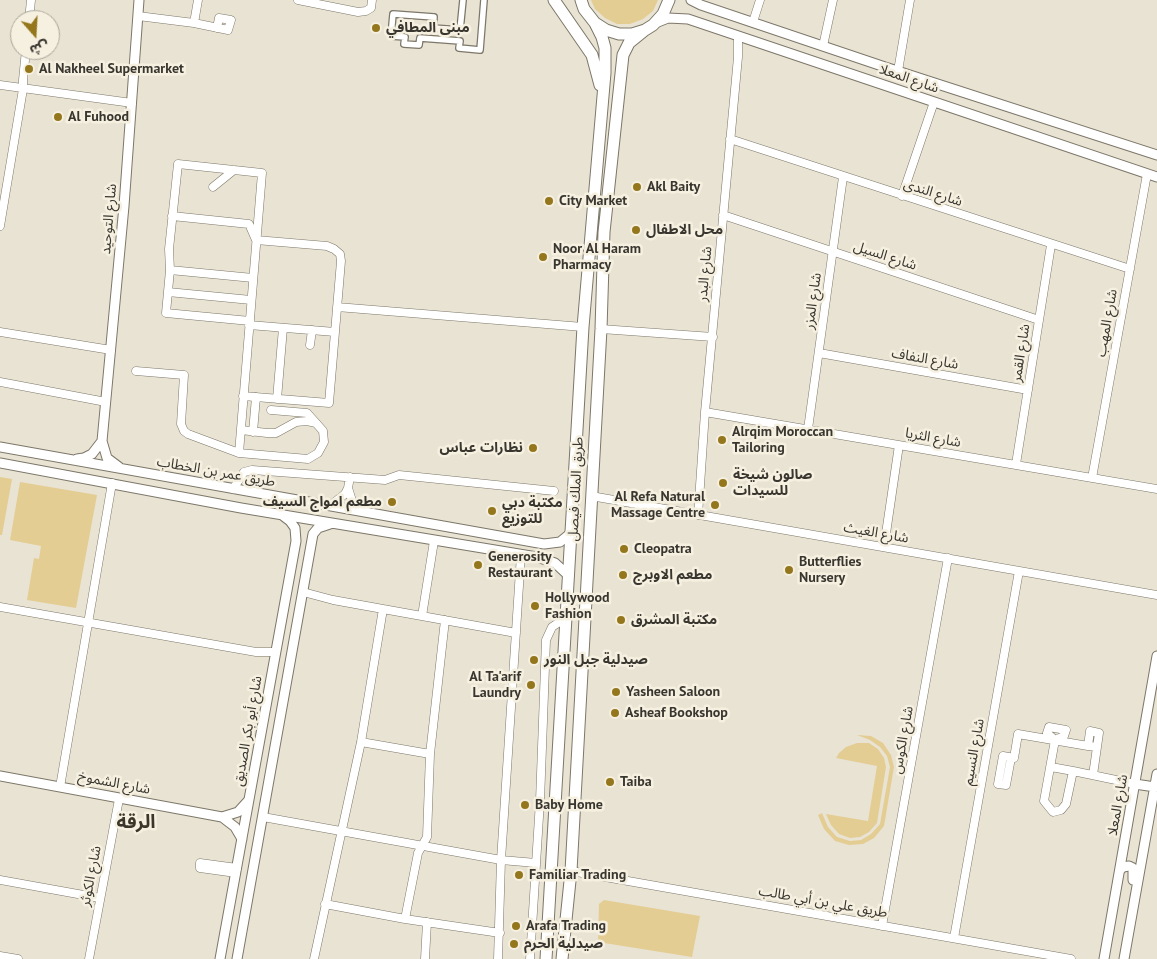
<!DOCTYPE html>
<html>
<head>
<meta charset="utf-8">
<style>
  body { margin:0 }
  #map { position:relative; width:1157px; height:959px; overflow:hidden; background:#e9e3d3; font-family:"PT Sans","Noto Sans Arabic",sans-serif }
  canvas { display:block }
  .north { position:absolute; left:10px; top:10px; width:50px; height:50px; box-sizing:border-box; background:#f6f0e0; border:1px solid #aaa69a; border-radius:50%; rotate:161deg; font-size:14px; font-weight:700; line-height:20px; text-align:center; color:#393630 }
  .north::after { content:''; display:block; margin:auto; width:18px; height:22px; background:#94761d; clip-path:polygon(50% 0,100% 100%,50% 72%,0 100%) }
</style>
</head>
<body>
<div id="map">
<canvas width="1157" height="959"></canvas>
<div class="north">ش</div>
</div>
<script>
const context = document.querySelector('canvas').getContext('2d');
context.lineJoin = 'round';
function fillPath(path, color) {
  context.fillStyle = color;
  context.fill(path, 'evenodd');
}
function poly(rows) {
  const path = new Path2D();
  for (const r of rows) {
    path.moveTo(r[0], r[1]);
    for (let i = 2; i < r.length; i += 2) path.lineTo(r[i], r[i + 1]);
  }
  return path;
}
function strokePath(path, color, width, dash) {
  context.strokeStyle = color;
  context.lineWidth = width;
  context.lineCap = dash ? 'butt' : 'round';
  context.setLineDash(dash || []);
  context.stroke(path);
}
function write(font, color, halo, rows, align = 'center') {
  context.font = font + ' "PT Sans","Noto Sans Arabic",sans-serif';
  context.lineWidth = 5;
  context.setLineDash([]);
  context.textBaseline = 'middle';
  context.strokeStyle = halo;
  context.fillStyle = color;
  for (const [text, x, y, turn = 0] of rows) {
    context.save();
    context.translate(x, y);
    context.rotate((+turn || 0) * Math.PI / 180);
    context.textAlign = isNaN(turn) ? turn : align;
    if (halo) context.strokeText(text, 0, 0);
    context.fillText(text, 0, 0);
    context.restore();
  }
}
const green = poly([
  [591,0,658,0,653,11,643,19,630,24,617,24,605,18,595,9],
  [0,477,12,479,2,535,0,535],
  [20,482,97,495,76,608,27,600,34,558,39,559,41,546,10,540],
  [857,735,871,736,883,743,891,755,894,767,884,826,874,838,863,844,849,845,835,841,824,829,818,815,822,813,828,827,837,837,850,841,861,840,871,834,880,824,890,767,887,756,880,747,870,740],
  [857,743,869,743,878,749,884,758,886,767,877,823,869,832,860,837,850,838,839,834,831,825,826,814,868,821,877,766,836,758,839,753,846,747],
  [604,900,700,916,692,957,598,942,599,904]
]);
const pedestrian = poly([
  [463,0,460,30,433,28,434,17,393,14,391,36,405,37,404,44,419,45,420,38,460,41,459,48,480,50,484,0]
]);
const minor = poly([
  [298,0,358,12,366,11,371,8,372,0],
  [138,16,194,23,228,30,231,20,219,18,217,28],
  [29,20,31,0],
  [753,22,760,0],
  [194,23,198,0],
  [823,46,833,0],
  [898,71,910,0],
  [0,85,132,103],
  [730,139,1130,269],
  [213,187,234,170],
  [902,196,934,102],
  [723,215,1039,320],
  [172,216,249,224,256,240,327,246,334,249,340,254,341,261,329,403,243,396],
  [0,226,23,89,23,80,26,50],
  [170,270,253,278],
  [168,292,251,300],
  [337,307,583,327],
  [249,325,335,332],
  [601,329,713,337],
  [0,332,111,350],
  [310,345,312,330],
  [819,353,1028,390],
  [136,371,184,375,181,424,184,431,188,434,239,453,308,459,318,453,324,442,323,431,316,423,307,421,296,422,276,433,267,433,241,430],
  [0,382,106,402],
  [277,399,283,328],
  [271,410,307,413,316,423],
  [705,412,1157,489],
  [808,429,843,177],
  [253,432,256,397],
  [239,453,262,173,178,164,169,249,170,270,166,313,250,321],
  [1016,464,1051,245],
  [1092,478,1147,174],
  [348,488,355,510],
  [233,489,244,472,252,470,385,480,399,475,554,491],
  [591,496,1157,595],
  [331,505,345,494,348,488,350,477],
  [698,515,705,412,738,57,738,36],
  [884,547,899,445],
  [303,592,333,600,516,633],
  [0,607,256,652,276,652],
  [422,616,434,541],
  [1055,740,1047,733,1049,727,1066,730,1064,736,1055,740,1044,801,1053,812,1061,810,1066,804,1073,771,1135,784],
  [361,742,430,754],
  [1011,758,1006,785,998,784,1003,756,1014,758,1018,734,1088,746,1097,747,1099,733,1090,731,1088,746],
  [1051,767,1073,771],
  [1093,775,1097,747],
  [60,787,112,483],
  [263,817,501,860,536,863],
  [571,871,1071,959],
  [236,873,200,868,200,863,237,868],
  [0,880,100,898],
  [325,904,405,919,500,933],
  [405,919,418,853,427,837,430,754,445,620],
  [882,926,948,558],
  [954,938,1019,571],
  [0,956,18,959],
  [89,959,119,799],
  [314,959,361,742,383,609],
  [425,959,427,922],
  [498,959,501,860,521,555],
  [530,959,540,801,546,640,552,627,567,617]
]);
const tertiary = poly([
  [691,0,701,5,885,67,1157,155],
  [658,22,668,18,688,19,1157,177],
  [0,447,544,544,560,542,571,533],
  [77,459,84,458,92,454,102,441],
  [0,463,241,508,537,557,555,563,569,576],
  [119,467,107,458,102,441,124,206,139,0],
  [0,776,222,817,235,827,242,839],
  [1135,784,1155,787],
  [222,817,238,812,248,801],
  [1120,870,1123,867,1129,866,1133,868,1133,880],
  [220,959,296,541,295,528,290,521,282,515],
  [237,959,313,534,318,528,330,524],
  [1104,959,1157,656],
  [1124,959,1157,774]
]);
const primary = poly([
  [554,0,592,55,600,85],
  [581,0,584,9,595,23,606,30,619,34,632,34,645,30,653,25,663,14,669,0],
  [546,959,583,327,605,73,605,48,602,37,595,23],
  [562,959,571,871,601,329,604,232,623,55,629,43,645,30]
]);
const markers = [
  [376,28,5,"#94761d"],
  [29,69,5,"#94761d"],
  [58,117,5,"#94761d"],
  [637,187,5,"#94761d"],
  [549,201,5,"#94761d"],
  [636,230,5,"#94761d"],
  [543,257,5,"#94761d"],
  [722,440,5,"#94761d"],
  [533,448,5,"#94761d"],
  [723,483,5,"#94761d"],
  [392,502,5,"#94761d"],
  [715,505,5,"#94761d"],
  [492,511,5,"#94761d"],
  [624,549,5,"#94761d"],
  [478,565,5,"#94761d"],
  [789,570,5,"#94761d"],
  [623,575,5,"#94761d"],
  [535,606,5,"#94761d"],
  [621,620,5,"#94761d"],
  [534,660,5,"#94761d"],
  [531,685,5,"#94761d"],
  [616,692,5,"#94761d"],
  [615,713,5,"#94761d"],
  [610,782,5,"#94761d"],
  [525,805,5,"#94761d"],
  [519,875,5,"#94761d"],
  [516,926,5,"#94761d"],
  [514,944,5,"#94761d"]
];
const poiNames = [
  ["مبنى المطافي",386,28],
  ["Al Nakheel Supermarket",39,69],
  ["Al Fuhood",68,117],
  ["Akl Baity",647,187],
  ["City Market",559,201],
  ["محل الاطفال",646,230],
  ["Noor Al Haram",553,249],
  ["Pharmacy",553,265],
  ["Alrqim Moroccan",732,432],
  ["Tailoring",732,448],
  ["نظارات عباس",523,448,"right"],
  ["صالون شيخة",733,475],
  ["للسيدات",733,491],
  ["Al Refa Natural",705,497,"right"],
  ["Massage Centre",705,513,"right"],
  ["مطعم امواج السيف",382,502,"right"],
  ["مكتبة دبي",502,503],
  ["للتوزيع",502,519],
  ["Cleopatra",634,549],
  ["Generosity",488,557],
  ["Restaurant",488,573],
  ["Butterflies",799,562],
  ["Nursery",799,578],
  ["مطعم الاوبرج",633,575],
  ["Hollywood",545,598],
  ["Fashion",545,614],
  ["مكتبة المشرق",631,620],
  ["صيدلية جبل النور",544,660],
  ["Al Ta'arif",521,677,"right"],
  ["Laundry",521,693,"right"],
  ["Yasheen Saloon",626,692],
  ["Asheaf Bookshop",625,713],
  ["Taiba",620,782],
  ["Baby Home",535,805],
  ["Familiar Trading",529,875],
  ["Arafa Trading",526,926],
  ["صيدلية الحرم",524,944]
];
const streetNames = [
  ["شارع المعلا",909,79,19],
  ["شارع الندى",933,193,18],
  ["شارع التوحيد",109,219,-85],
  ["شارع السيل",885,256,18],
  ["شارع البدر",705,274,-85],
  ["شارع المزر",813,301,-82],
  ["شارع المهب",1107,323,-80],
  ["شارع القمر",1021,353,-81],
  ["شارع النفاف",925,359,10],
  ["شارع الثريا",933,438,10],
  ["طريق عمر بن الخطاب",216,472,10],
  ["طريق الملك فيصل",576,489,-87],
  ["شارع الغيث",876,533,10],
  ["شارع أبو بكر الصديق",248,731,-80],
  ["شارع الكوس",903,740,-80],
  ["شارع النسيم",974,752,-80],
  ["شارع الشموخ",114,783,11],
  ["شارع المعلا",1118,805,-80],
  ["شارع الكوثر",91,876,-79],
  ["طريق علي بن أبي طالب",823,902,10]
];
const districtNames = [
  ["الرقة",136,823]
];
fillPath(green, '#e4cd93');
strokePath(pedestrian, '#7d7769', 8);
strokePath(minor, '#7d7769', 9);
strokePath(tertiary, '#7d7769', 11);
strokePath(primary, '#7d7769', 13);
strokePath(pedestrian, '#fff', 5.5);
strokePath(minor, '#fff', 8);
strokePath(tertiary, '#fff', 9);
strokePath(primary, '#fff', 11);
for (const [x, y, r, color] of markers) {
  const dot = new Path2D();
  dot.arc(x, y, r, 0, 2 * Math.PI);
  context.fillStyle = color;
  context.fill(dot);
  strokePath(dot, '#f6f0e0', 2);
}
write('bold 14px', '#393630', '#f6f0e0', poiNames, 'left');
write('14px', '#393630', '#f6f0e0', streetNames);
write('bold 19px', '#3b3629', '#f6f0e0', districtNames);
</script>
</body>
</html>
